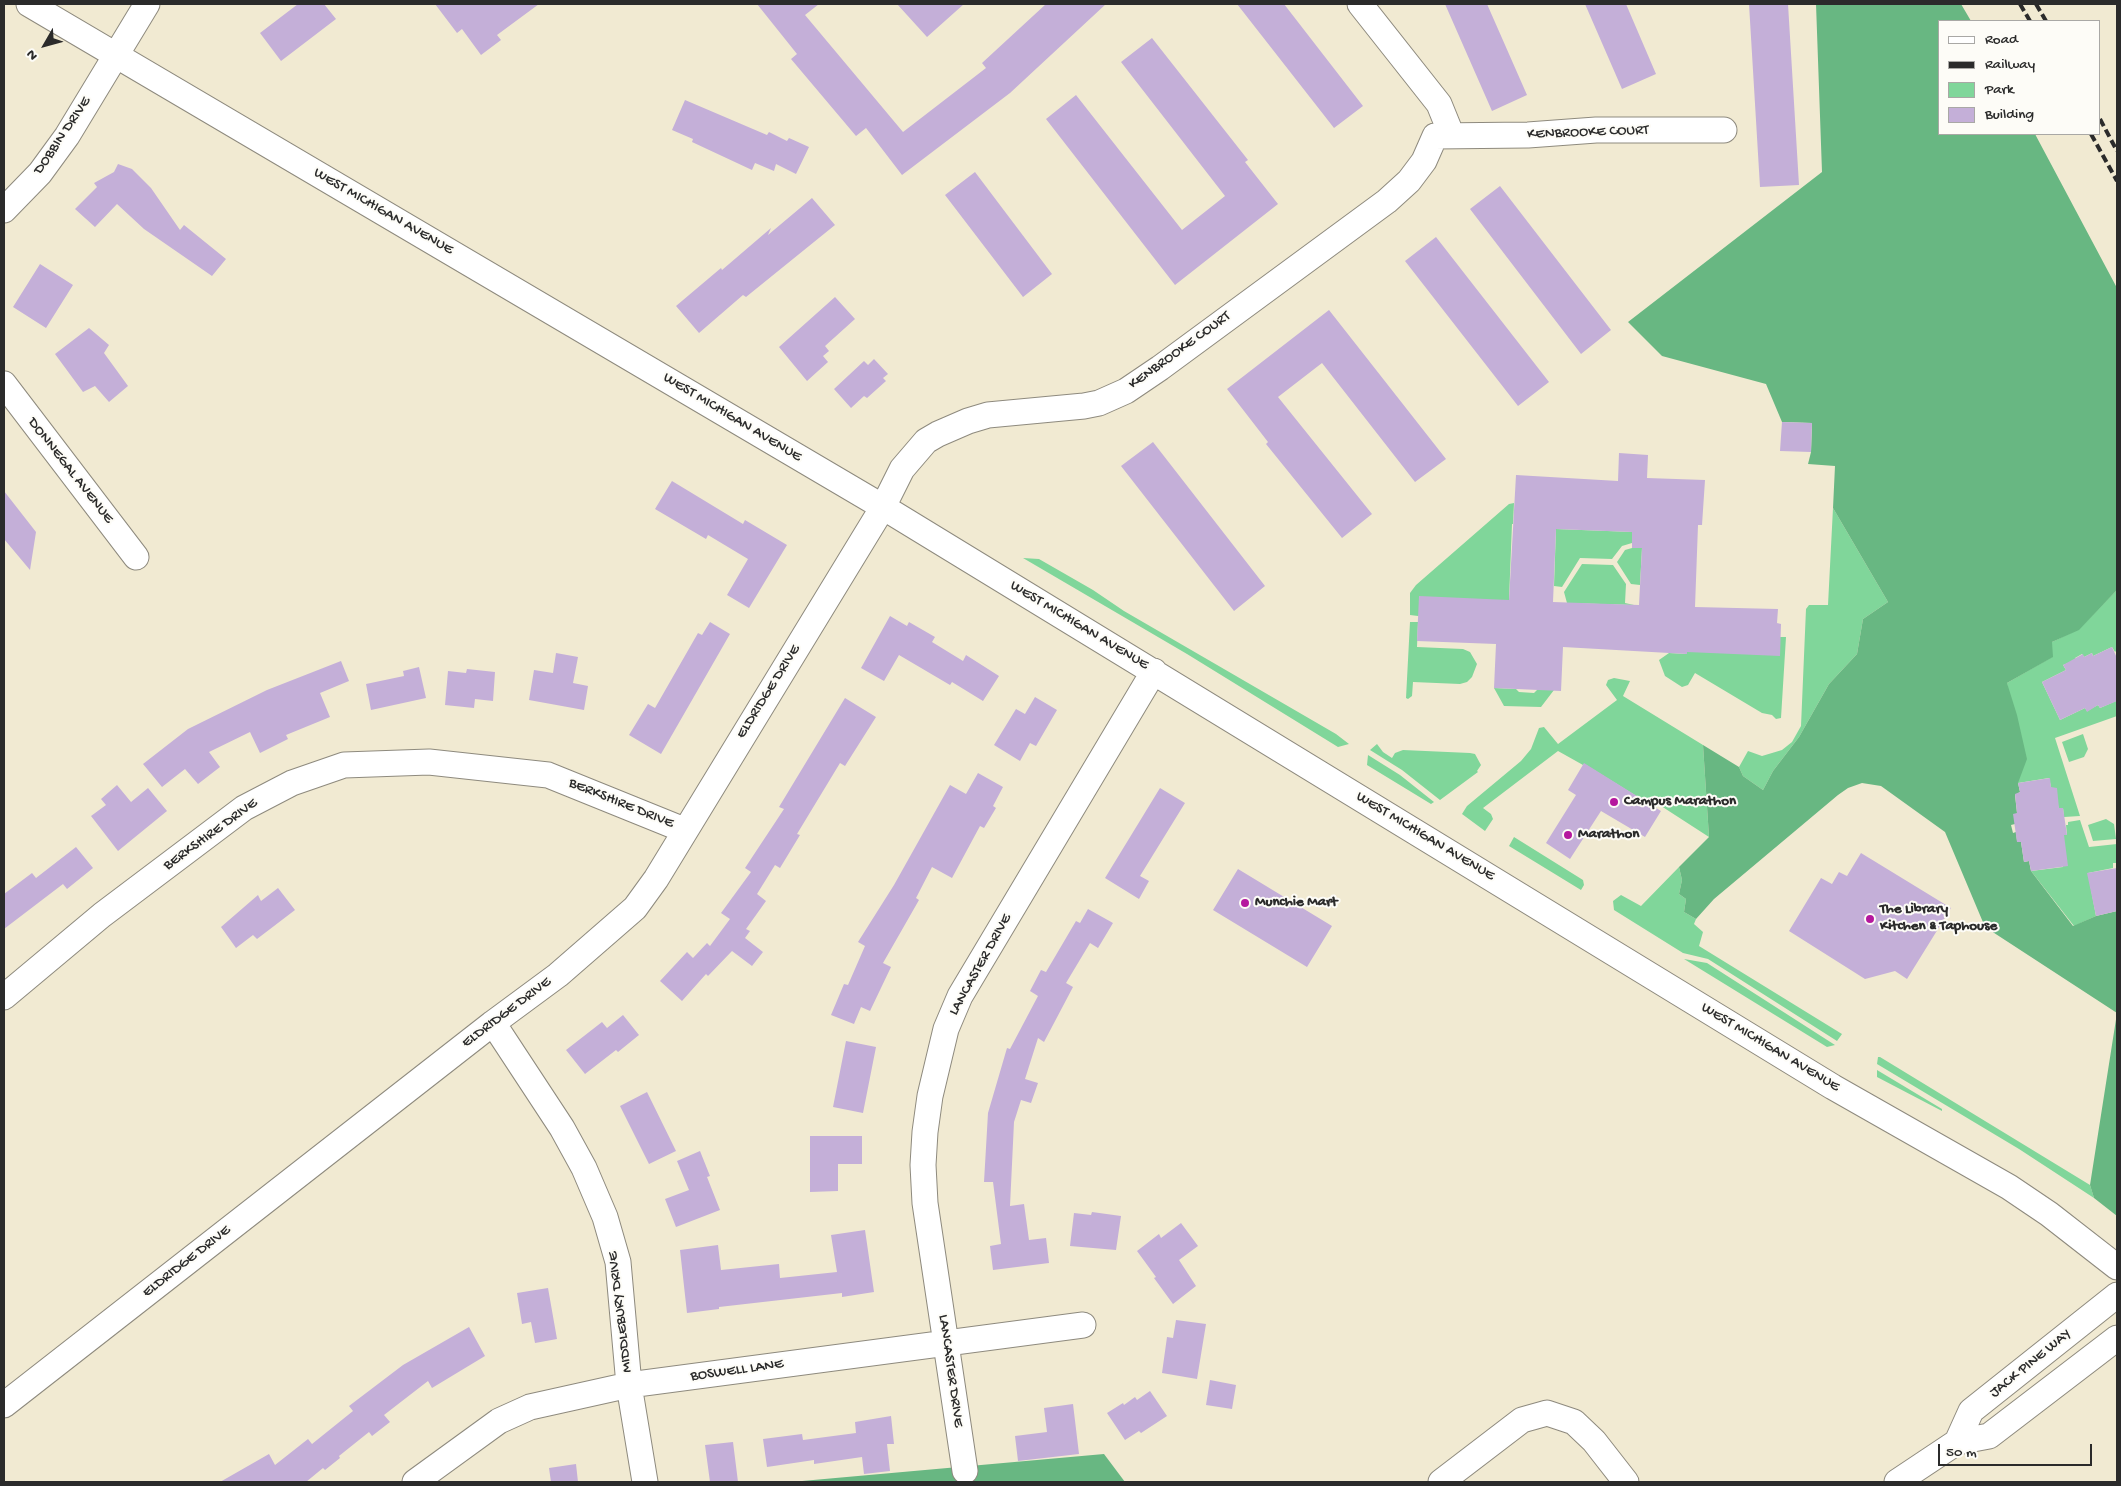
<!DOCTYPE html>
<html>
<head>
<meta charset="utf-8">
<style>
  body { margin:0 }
  #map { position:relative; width:2121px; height:1486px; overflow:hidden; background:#f1ead2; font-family:"Gochi Hand",sans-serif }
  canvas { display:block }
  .frame { position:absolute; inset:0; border:5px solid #2b2b2b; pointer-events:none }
  .legend { position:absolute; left:1938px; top:20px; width:162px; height:115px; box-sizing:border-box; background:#fdfcf7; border:1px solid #a9a8a5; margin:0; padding:6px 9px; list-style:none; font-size:15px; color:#2b2b2b }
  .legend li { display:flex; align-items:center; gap:10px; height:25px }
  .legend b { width:25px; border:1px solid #a9a8a5 }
  .north { position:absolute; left:20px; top:20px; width:50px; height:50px; -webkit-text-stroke:4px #fdfcf7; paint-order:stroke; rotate:232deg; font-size:14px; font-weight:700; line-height:20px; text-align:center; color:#2b2b2b }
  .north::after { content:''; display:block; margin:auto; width:18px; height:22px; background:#2b2b2b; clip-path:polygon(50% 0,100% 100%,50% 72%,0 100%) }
  .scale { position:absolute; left:1938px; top:1444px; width:154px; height:22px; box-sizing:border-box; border:2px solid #2b2b2b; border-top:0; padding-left:6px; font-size:15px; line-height:18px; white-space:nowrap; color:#2b2b2b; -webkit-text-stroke:4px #fdfcf7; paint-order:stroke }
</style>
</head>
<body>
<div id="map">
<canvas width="2121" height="1486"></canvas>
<div class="frame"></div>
<ul class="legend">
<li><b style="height:6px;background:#fff"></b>Road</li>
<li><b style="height:6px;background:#2b2b2b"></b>Railway</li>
<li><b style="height:14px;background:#80d69a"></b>Park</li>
<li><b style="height:14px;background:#c4afd8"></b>Building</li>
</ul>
<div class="north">N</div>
<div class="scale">50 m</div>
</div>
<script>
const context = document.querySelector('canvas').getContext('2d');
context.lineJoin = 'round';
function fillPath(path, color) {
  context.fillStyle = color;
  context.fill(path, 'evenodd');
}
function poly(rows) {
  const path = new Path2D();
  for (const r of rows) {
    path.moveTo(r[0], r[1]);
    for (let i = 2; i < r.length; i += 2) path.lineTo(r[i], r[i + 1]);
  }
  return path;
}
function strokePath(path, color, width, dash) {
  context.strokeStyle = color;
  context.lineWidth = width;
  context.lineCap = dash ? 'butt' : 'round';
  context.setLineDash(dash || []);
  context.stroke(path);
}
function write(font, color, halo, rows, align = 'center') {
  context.font = font + ' "Gochi Hand",sans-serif';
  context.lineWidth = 4;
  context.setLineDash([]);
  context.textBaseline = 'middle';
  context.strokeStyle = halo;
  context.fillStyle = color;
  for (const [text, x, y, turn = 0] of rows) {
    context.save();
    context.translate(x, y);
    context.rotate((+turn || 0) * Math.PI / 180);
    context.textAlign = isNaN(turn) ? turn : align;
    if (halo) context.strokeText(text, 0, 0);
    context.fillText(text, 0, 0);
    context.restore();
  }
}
const green = poly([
  [1514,503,1513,524,1512,524,1509,600,1418,616,1410,615,1410,593,1416,585,1509,504],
  [1833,508,1888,602,1863,619,1857,654,1829,684,1799,737,1773,771,1763,790,1743,776,1739,767,1748,751,1762,756,1782,750,1792,742,1801,726,1806,609,1809,605,1828,605],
  [1556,529,1633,532,1632,543,1622,546,1612,559,1580,558,1562,587,1554,586],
  [1632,548,1642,548,1640,585,1631,584,1617,562,1625,550],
  [1023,558,1039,559,1093,590,1124,611,1336,734,1349,744,1338,747,1187,654],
  [1582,564,1613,565,1626,584,1625,603,1634,605,1567,603,1564,592],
  [2117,590,2117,650,2115,652,2112,647,2093,656,2092,653,2084,657,2082,654,2075,658,2076,660,2063,665,2066,670,2042,682,2060,720,2085,708,2087,711,2098,705,2100,708,2116,701,2113,695,2117,693,2117,716,2055,738,2080,816,2064,817,2063,808,2059,808,2051,787,2049,778,2018,783,2007,683,2052,657,2052,642,2079,629],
  [1410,622,1418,622,1417,647,1463,649,1470,652,1477,664,1472,677,1467,682,1460,684,1413,682,1412,696,1408,699,1406,698],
  [1780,637,1786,637,1781,718,1776,719,1772,715,1762,713,1695,673,1688,685,1682,687,1665,676,1659,660,1669,653,1687,654,1687,652],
  [1614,678,1630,681,1623,696,1703,745,1709,837,1658,804,1656,808,1584,764,1583,765,1558,751,1483,808,1491,814,1493,819,1485,831,1462,814,1467,806,1521,761,1531,749,1539,728,1544,727,1558,744,1617,700,1606,685,1608,680],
  [1494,688,1516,689,1519,692,1534,693,1538,689,1554,690,1541,707,1504,706],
  [2083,734,2088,749,2084,757,2069,762,2062,742],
  [1377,744,1383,752,1392,758,1395,753,1403,750,1470,753,1475,754,1481,765,1477,771,1478,772,1440,800,1402,770,1370,750],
  [1368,755,1400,775,1434,802,1431,804,1367,765],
  [2106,819,2114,824,2116,839,2093,841,2088,825],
  [2080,820,2089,847,2117,844,2117,863,2113,863,2113,868,2088,873,2096,916,2074,926,2031,871,2063,867,2061,856,2064,835,2067,835,2066,825,2068,825,2068,822],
  [1514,837,1583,880,1584,885,1581,890,1509,846],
  [1679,867,1682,880,1679,894,1686,899,1684,912,1696,919,1694,924,1703,932,1699,946,1842,1034,1837,1041,1708,959,1683,953,1614,910,1613,901,1621,895,1641,906],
  [1684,959,1707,963,1835,1045,1827,1047],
  [1878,1057,1880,1057,2090,1185,2094,1198,2019,1149,1877,1064],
  [1877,1070,1942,1109,1942,1111,1877,1077]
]);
const forest = poly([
  [1816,4,1961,4,1971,21,1940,21,1940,134,2035,134,2117,288,2117,590,2079,630,2052,642,2053,657,2007,683,2017,715,2027,759,2018,783,2020,792,2015,795,2017,813,2015,824,2011,825,2013,833,2016,832,2017,841,2021,842,2024,862,2029,861,2031,871,2073,926,2096,916,2117,911,2117,1216,2094,1198,2090,1185,2117,1013,1985,927,1945,832,1881,786,1862,783,1848,788,1838,795,1714,899,1696,919,1684,912,1686,899,1679,894,1682,880,1679,867,1709,837,1703,745,1739,767,1743,776,1763,790,1773,771,1799,737,1829,684,1857,654,1863,619,1888,602,1833,508,1835,466,1808,464,1811,452,1812,423,1782,422,1766,384,1662,356,1628,322,1822,172],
  [1104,1454,1125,1482,803,1482,802,1481]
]);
const building = poly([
  [298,4,324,4,336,19,281,61,260,33],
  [435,4,539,4,497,35,501,40,481,55,462,29,457,33],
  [757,4,819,4,805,15,903,132,986,68,982,63,1046,4,1106,4,1010,93,902,175,866,128,856,136,791,59,797,54],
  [897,4,964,4,927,37],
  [1237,4,1284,4,1363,106,1334,128],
  [1445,4,1487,4,1527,95,1492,111],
  [1585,4,1626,4,1656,74,1622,89],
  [1749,4,1788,4,1799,185,1760,187],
  [1152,38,1248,160,1245,162,1278,204,1175,285,1046,119,1076,95,1182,230,1225,196,1121,62],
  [685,100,767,135,769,132,787,141,789,138,809,147,796,174,776,164,774,171,755,163,752,170,692,142,693,139,672,130],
  [118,164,132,169,151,188,180,230,184,225,226,259,212,276,144,229,117,204,95,227,75,209,97,187,94,183,114,172],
  [975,172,1052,274,1023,297,945,195],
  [1500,186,1611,330,1581,354,1470,209],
  [812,198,835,225,746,297,743,295,699,333,676,306,721,268,722,270,771,228,768,235],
  [1436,237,1549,382,1518,406,1405,261],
  [40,264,73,285,46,328,13,307],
  [835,297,855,319,825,346,829,351,823,356,828,362,807,381,779,347],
  [1329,310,1446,459,1415,482,1322,363,1278,397,1372,514,1342,538,1266,444,1268,442,1227,389],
  [89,328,109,345,104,353,128,386,109,402,95,386,83,392,55,354],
  [874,359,888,374,883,378,886,381,867,398,864,396,851,408,834,389,864,361,868,365],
  [1782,422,1812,423,1811,452,1780,451],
  [1153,442,1265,586,1234,611,1121,466],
  [1619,453,1648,455,1647,478,1705,480,1702,525,1698,525,1695,607,1778,609,1777,623,1781,624,1780,656,1687,652,1687,654,1563,647,1561,691,1494,688,1496,644,1417,641,1419,596,1509,600,1516,475,1618,481],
  [1556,529,1632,532,1632,548,1642,548,1639,605,1553,602],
  [672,481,743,524,745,520,787,545,749,608,727,595,748,559,708,535,706,539,655,509],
  [4,491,36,532,30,570,4,539],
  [890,616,907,626,909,622,935,637,932,642,963,661,966,655,999,676,983,701,952,682,950,685,899,655,884,681,861,668],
  [710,622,730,634,661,754,629,735,648,704,655,708,698,633,702,635],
  [2112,647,2117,658,2117,701,2100,708,2098,705,2087,712,2085,708,2060,720,2042,682,2066,670,2063,665,2083,654,2084,657,2092,653,2093,656],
  [556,653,578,657,573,683,588,686,584,710,529,700,534,670,553,673],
  [341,661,349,681,320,693,330,717,286,735,288,739,260,753,250,732,209,752,220,767,198,784,185,769,162,787,143,764,188,729,267,690],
  [419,667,426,698,371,710,366,684,404,676,403,671],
  [467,669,495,672,493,701,475,699,474,708,445,705,448,671,466,673],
  [1035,697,1057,710,1036,746,1030,743,1020,761,994,745,1016,709,1025,714],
  [845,698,876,717,845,766,840,763,797,834,800,835,780,868,775,865,757,894,766,901,746,929,750,931,745,938,763,952,752,966,732,951,708,976,706,974,682,1001,660,981,687,952,693,958,707,943,710,946,730,919,721,913,751,872,745,868,784,809,779,807],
  [1584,763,1661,811,1645,837,1601,811,1570,859,1546,843,1576,795,1568,790],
  [978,773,1003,787,993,806,996,808,984,828,980,826,952,878,932,867,916,898,919,900,883,963,891,967,870,1011,861,1007,854,1024,831,1015,844,984,848,985,865,946,858,942,894,885,950,785,966,794],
  [2050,778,2051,787,2057,788,2059,808,2063,808,2067,835,2064,835,2068,866,2031,871,2029,861,2024,862,2021,842,2017,842,2013,814,2017,813,2015,794,2020,792,2018,783],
  [117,785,131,802,148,788,167,811,118,851,91,816,106,805,101,799],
  [1160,788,1185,803,1140,876,1149,881,1139,899,1105,878],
  [76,847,93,868,67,889,63,884,4,929,4,894,32,873,36,878],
  [1861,853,1951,908,1907,979,1895,971,1865,979,1789,931,1821,878,1832,884,1839,872,1847,876],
  [2117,868,2117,911,2096,916,2087,873],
  [1238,869,1332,926,1307,967,1213,910],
  [278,888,295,910,257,939,253,935,236,948,221,927,258,895,261,901],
  [1088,909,1113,923,1098,948,1090,943,1066,983,1073,987,1044,1042,1038,1038,1025,1079,1038,1083,1031,1103,1021,1100,1014,1122,1010,1206,1024,1204,1029,1240,1046,1238,1049,1263,993,1270,990,1246,1001,1244,993,1182,984,1182,988,1113,1007,1048,1010,1049,1038,996,1030,991,1041,970,1046,972,1076,921,1080,923],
  [623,1015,639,1035,618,1052,616,1050,585,1074,566,1050,602,1022,607,1028],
  [846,1041,876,1047,863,1113,833,1107],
  [647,1092,676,1151,649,1164,620,1106],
  [810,1136,862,1136,862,1164,838,1164,838,1191,810,1192],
  [700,1151,710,1176,707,1177,720,1210,676,1227,665,1199,689,1190,677,1161],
  [1092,1212,1121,1216,1116,1250,1070,1246,1074,1213,1091,1215],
  [1181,1223,1198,1246,1179,1260,1196,1286,1173,1304,1154,1278,1156,1277,1137,1251,1159,1234,1161,1238],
  [865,1230,874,1292,842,1297,842,1293,719,1307,719,1309,687,1313,680,1250,718,1245,721,1270,779,1264,780,1278,837,1272,831,1235],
  [548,1288,557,1339,535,1343,531,1322,522,1324,517,1293],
  [1176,1320,1206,1324,1197,1379,1162,1373,1167,1337,1173,1338],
  [469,1327,485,1356,432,1388,428,1381,384,1415,390,1422,372,1436,369,1432,339,1456,340,1458,325,1470,323,1468,306,1482,220,1482,269,1454,275,1465,308,1439,312,1444,353,1411,349,1406,403,1365],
  [1210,1380,1236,1385,1232,1409,1206,1405],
  [1150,1391,1167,1416,1141,1433,1139,1431,1125,1440,1107,1413,1123,1403,1124,1405,1135,1397,1137,1400],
  [1073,1404,1079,1454,1018,1461,1015,1436,1047,1432,1044,1408],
  [891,1416,894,1444,887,1444,890,1471,864,1474,862,1457,814,1464,814,1460,767,1467,763,1439,802,1434,803,1440,856,1433,855,1422],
  [733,1442,738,1482,710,1482,705,1445],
  [576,1464,578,1482,551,1482,549,1468]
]);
const minor = poly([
  [29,4,883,507,1833,1087,2009,1187,2049,1214,2117,1267],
  [1360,4,1439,104,1452,136],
  [4,210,40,173,67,136,147,4],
  [4,384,136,557],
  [4,997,102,915,244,808,292,783,344,765,429,762,548,775,684,830],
  [493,1023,562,1128,584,1168,605,1217,618,1262,629,1385,645,1482],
  [4,1405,493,1023,558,975,635,908,656,879,883,507,902,469,926,441,938,434,968,421,988,415,1084,406,1099,403,1126,391,1160,368,1387,201,1409,181,1424,161,1435,136,1528,135,1596,130,1724,130],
  [1957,1442,1971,1411,2117,1295],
  [965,1471,925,1203,923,1165,925,1132,930,1096,946,1029,960,996,1154,671],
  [415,1482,499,1421,530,1407,629,1385,1083,1325],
  [1441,1482,1522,1420,1547,1413,1574,1422,1594,1441,1626,1482],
  [1897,1482,1957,1442,1989,1436,2117,1338]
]);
const rail = poly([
  [2020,4,2030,21],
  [2036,4,2046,21],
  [2100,119,2117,151],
  [2091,134,2117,181]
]);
const markers = [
  [1614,802,5,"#b5179e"],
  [1568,835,5,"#b5179e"],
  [1245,903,5,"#b5179e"],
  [1870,919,5,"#b5179e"]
];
const streetNames = [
  ["KENBROOKE COURT",1588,133,-2],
  ["DOBBIN DRIVE",63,136,-56],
  ["WEST MICHIGAN AVENUE",383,212,30],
  ["KENBROOKE COURT",1180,351,-36],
  ["WEST MICHIGAN AVENUE",732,418,31],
  ["DONNEGAL AVENUE",70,471,52],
  ["WEST MICHIGAN AVENUE",1079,626,31],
  ["ELDRIDGE DRIVE",769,692,-58],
  ["BERKSHIRE DRIVE",621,804,22],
  ["BERKSHIRE DRIVE",211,835,-36],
  ["WEST MICHIGAN AVENUE",1425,837,31],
  ["LANCASTER DRIVE",981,965,-61],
  ["ELDRIDGE DRIVE",507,1013,-37],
  ["WEST MICHIGAN AVENUE",1770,1048,31],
  ["ELDRIDGE DRIVE",187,1262,-38],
  ["MIDDLEBURY DRIVE",621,1312,-97],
  ["JACK PINE WAY",2031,1364,-39],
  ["BOSWELL LANE",737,1371,-8],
  ["LANCASTER DRIVE",950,1371,82]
];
const poiNames = [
  ["Campus Marathon",1624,802],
  ["Marathon",1578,835],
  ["Munchie Mart",1255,903],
  ["The Library",1880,910],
  ["Kitchen & Taphouse",1880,927]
];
fillPath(green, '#80d69a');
fillPath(forest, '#68b782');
fillPath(building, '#c4afd8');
strokePath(minor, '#8e8a7e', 27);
strokePath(minor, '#fff', 25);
strokePath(rail, '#2b2b2b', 4, [8, 4]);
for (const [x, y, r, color] of markers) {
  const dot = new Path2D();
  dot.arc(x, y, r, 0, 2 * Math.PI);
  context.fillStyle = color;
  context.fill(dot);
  strokePath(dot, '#fdfcf7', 2);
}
write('15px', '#2b2b2b', '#fdfcf7', streetNames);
write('bold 15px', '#2b2b2b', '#fdfcf7', poiNames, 'left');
</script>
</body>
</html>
